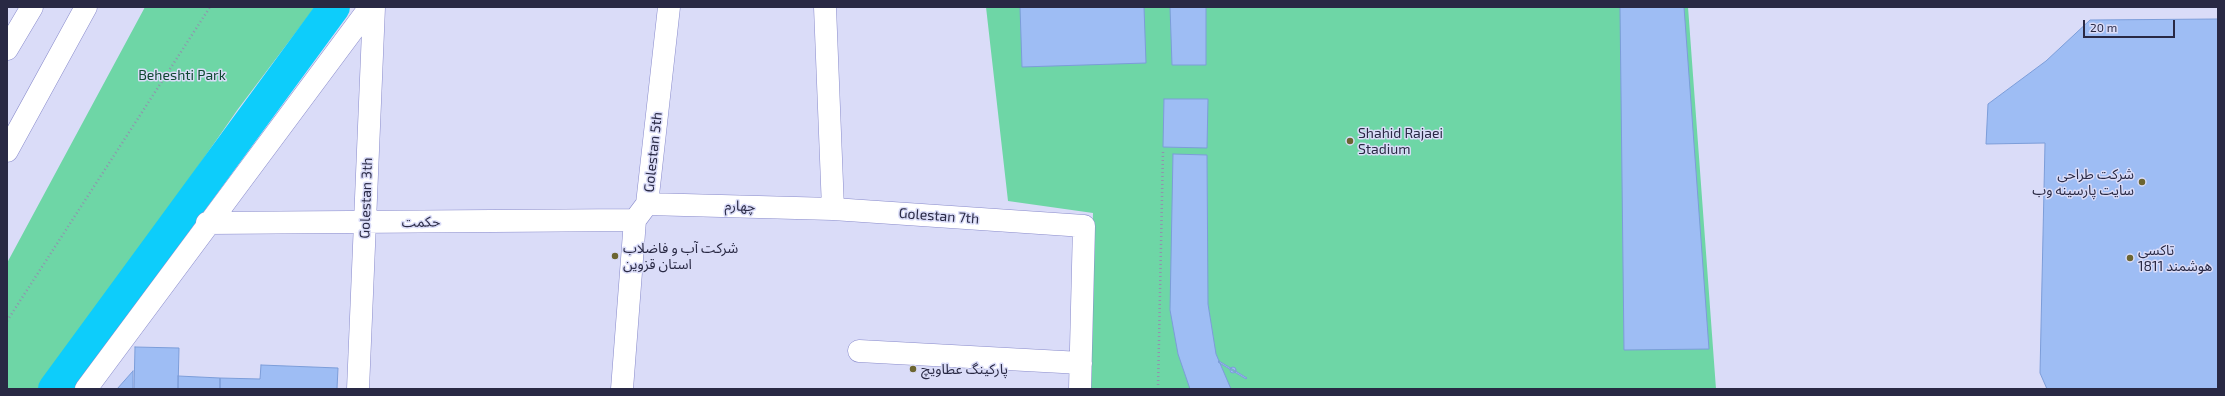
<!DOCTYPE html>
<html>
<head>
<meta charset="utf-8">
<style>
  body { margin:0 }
  #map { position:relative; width:2225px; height:396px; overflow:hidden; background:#dadcf8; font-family:"Exo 2",sans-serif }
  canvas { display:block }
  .frame { position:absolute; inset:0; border:8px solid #292944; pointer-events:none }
  .scale { position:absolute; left:2083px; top:20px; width:92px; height:18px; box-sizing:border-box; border:2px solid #292944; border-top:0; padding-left:5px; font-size:12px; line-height:14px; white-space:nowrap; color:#292944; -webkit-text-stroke:3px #dadcf8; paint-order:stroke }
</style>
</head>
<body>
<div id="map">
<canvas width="2225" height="396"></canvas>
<div class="frame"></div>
<div class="scale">20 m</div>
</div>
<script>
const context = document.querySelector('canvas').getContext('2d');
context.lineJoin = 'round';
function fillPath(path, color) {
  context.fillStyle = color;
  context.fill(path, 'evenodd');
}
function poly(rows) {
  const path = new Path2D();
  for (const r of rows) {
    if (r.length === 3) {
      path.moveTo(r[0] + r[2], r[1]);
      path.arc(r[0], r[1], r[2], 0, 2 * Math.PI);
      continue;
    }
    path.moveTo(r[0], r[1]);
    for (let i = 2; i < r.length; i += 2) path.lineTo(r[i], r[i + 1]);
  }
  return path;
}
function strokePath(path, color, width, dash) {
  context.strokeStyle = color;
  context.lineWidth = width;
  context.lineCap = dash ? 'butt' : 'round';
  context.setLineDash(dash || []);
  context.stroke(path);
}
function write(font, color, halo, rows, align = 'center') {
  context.font = font + ' "Exo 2","Noto Sans Arabic",sans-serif';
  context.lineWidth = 3;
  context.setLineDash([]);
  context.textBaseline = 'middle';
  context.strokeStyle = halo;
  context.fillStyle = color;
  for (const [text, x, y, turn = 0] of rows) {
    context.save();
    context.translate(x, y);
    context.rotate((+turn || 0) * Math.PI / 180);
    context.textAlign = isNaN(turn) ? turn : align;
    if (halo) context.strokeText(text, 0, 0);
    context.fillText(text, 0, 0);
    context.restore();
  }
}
const green = poly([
  [145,7,315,7,238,109,43,389,7,389,7,263],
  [986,7,1688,7,1716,389,1087,389,1093,213,1008,201]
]);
const canal = poly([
  [54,389,334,7]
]);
const building = poly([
  [1020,7,1144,7,1146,63,1022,67,1020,7],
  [1170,7,1206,7,1206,65,1172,65,1170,7],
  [1620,7,1684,7,1709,349,1624,350,1620,7],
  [2218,19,2218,389,2047,389,2040,373,2045,143,1986,144,1988,104,2046,61,2090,20,2218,19],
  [1164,99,1208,99,1207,148,1163,147,1164,99],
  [1173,154,1207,155,1208,304,1216,354,1231,389,1190,389,1178,354,1170,310,1173,154],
  [135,347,179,348,178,389,134,389,135,347],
  [1219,361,1247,378,1246,379,1218,362,1219,361],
  [261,365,338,368,337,389,220,389,220,378,260,379,261,365],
  [1233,370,3],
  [133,371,133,389,117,389,133,371],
  [178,376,220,378,220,389,178,389,178,376]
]);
const path = poly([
  [7,321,210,7],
  [1158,389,1163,150]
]);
const minor = poly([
  [825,7,833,209,1084,226,1080,389],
  [647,204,833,209],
  [207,223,635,220],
  [859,351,1081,363],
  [86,389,370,7],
  [358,389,374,7],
  [622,389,635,220,647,204,669,7]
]);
const major = poly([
  [7,49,32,7],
  [7,151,86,7]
]);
const markers = [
  [1350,141,4,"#6c6531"],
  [2142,182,4,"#6c6531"],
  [615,256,4,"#6c6531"],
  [2130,258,4,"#6c6531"],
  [913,369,4,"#6c6531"]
];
const parkNames = [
  ["Beheshti Park",182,75]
];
const poiNames = [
  ["Shahid Rajaei",1358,133],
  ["Stadium",1358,149],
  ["شرکت طراحی",2134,174,"right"],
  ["سایت پارسینه وب",2134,190,"right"],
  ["شرکت آب و فاضلاب",623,248],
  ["استان قزوین",623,264],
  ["تاکسی",2138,250],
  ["هوشمند 1811",2138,266],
  ["پارکینگ عطاویچ",921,369]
];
const streetNames = [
  ["Golestan 5th",653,152,-84],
  ["Golestan 3th",366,198,-88],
  ["چهارم",740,206,2],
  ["Golestan 7th",939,216,4],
  ["حکمت",421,222,-1]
];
fillPath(green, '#6ed6a6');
strokePath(canal, '#0dcdfb', 32);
fillPath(building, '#9ebdf4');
strokePath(building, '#7c9dd9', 1);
strokePath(minor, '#888acb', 23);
strokePath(major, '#888acb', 23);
strokePath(path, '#9192ae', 2.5, [1, 3]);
strokePath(minor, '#fff', 22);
strokePath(major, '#fff', 22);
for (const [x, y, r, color] of markers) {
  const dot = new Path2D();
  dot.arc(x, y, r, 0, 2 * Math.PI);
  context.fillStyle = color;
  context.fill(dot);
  strokePath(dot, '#dadcf8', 1.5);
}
write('14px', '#0f4731', '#dadcf8', parkNames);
write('14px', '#292944', '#dadcf8', poiNames, 'left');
write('14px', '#292944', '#dadcf8', streetNames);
</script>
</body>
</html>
